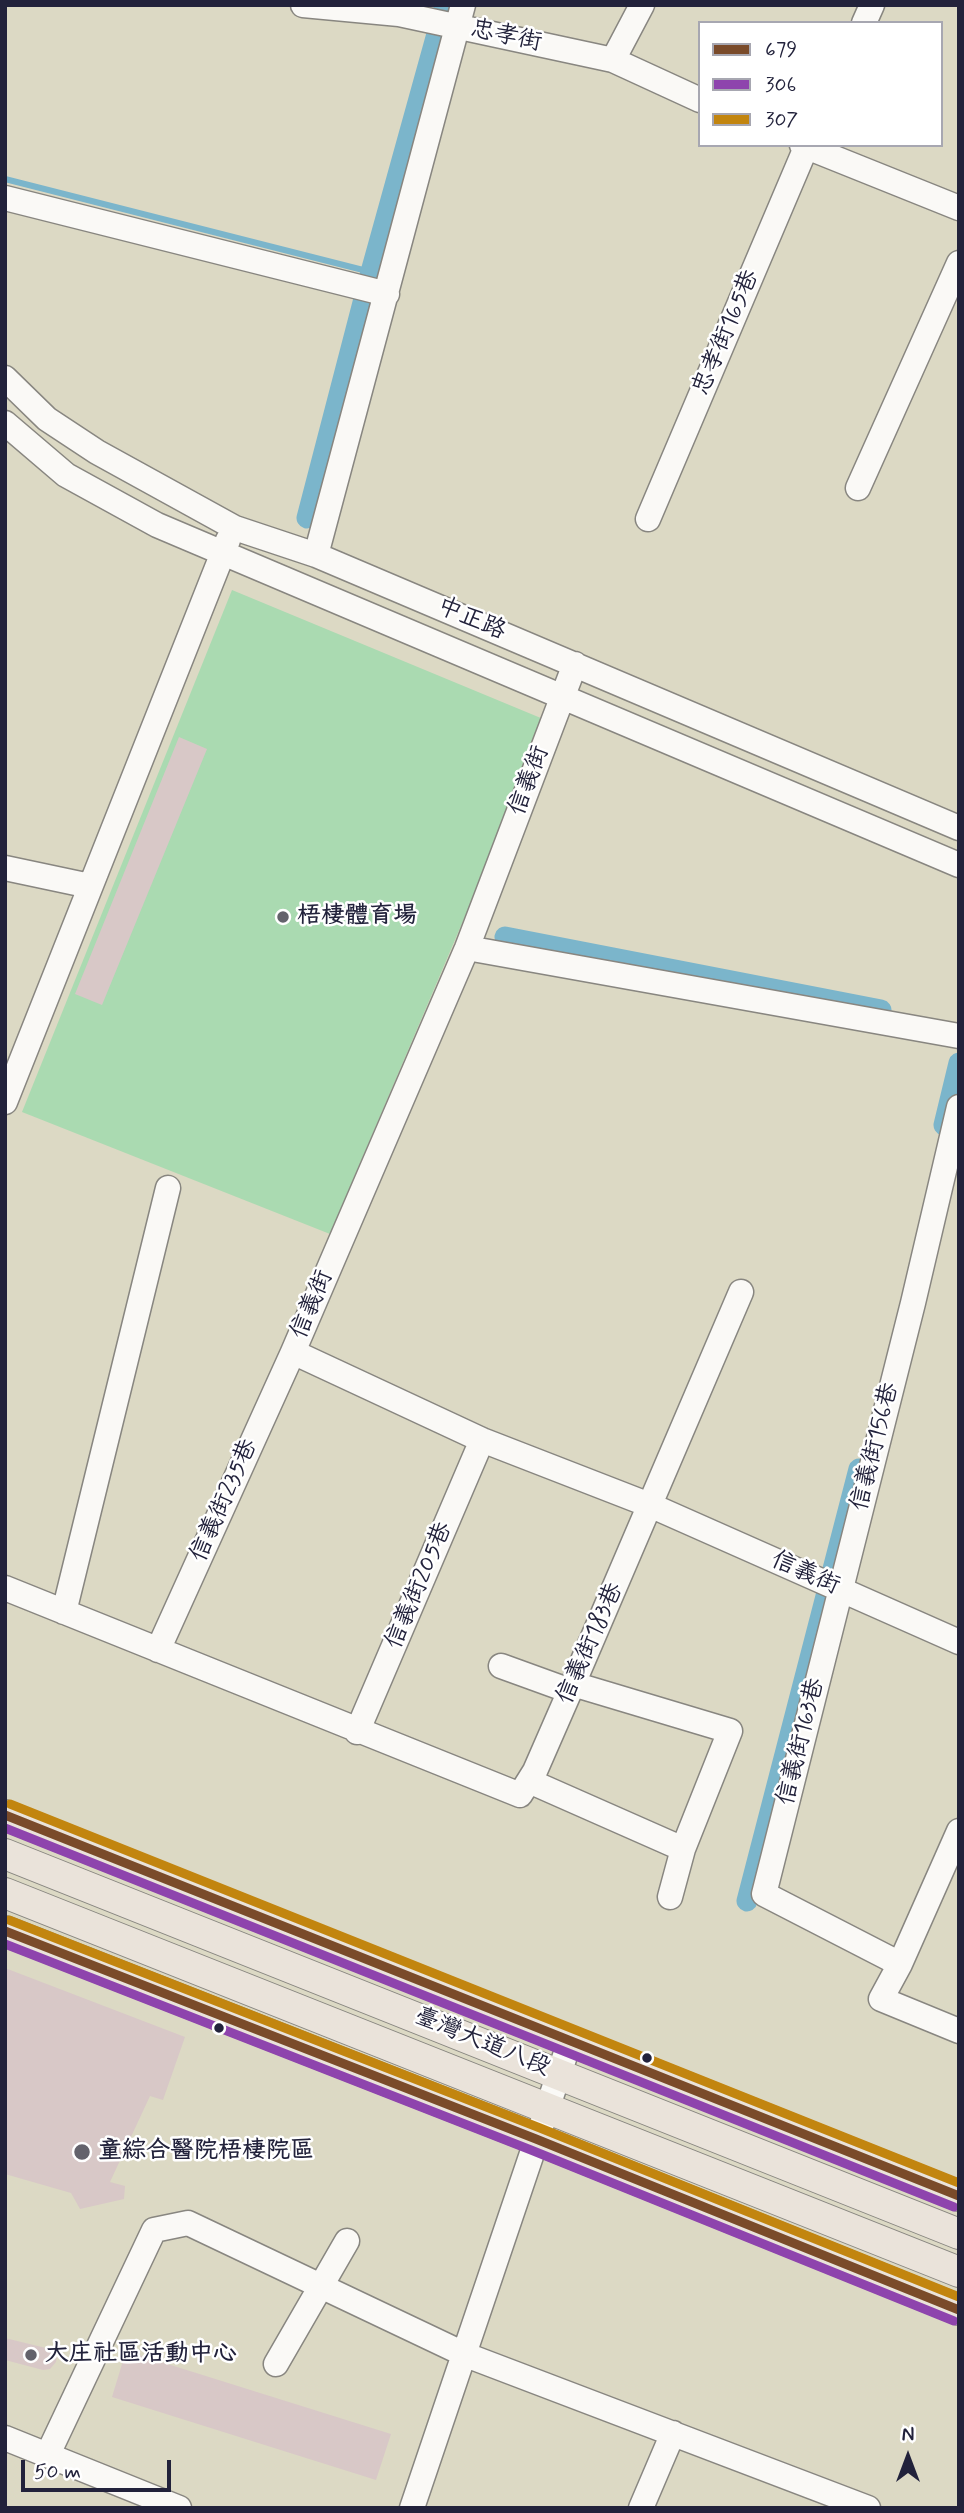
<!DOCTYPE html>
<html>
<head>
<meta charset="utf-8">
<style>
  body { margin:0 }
  #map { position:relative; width:964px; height:2513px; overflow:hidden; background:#dcd9c4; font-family:Mynerve,sans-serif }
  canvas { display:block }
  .frame { position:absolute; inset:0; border:7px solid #22223b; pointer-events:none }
  .legend { position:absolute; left:698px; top:21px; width:245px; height:126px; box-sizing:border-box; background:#fff; border:2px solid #a7a7b1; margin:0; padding:9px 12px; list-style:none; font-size:21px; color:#22223b }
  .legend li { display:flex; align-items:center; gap:14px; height:35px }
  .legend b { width:35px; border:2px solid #a7a7b1 }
  .north { position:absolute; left:873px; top:2422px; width:70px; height:70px; -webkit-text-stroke:5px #fff; paint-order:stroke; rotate:0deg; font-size:19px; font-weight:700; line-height:28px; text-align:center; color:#22223b }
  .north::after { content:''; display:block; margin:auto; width:24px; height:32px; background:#22223b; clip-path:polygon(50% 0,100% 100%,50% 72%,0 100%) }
  .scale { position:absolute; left:21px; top:2460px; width:150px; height:32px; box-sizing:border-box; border:4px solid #22223b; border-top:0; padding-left:9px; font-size:21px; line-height:24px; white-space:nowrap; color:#22223b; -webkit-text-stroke:5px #fff; paint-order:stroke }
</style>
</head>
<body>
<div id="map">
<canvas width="964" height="2513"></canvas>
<div class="frame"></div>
<ul class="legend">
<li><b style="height:9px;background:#7a4b2a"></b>679</li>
<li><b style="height:9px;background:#8e44ad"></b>306</li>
<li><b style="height:9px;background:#c2850f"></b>307</li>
</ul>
<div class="north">N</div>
<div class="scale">50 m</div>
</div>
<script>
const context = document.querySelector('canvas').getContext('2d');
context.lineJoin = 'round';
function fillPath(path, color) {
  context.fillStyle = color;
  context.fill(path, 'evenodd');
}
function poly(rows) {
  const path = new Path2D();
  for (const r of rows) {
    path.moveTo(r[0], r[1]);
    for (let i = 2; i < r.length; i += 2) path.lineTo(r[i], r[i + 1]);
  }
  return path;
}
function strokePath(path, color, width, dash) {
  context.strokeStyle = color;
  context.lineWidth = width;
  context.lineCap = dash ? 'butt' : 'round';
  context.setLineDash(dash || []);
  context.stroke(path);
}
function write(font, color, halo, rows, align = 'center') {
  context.font = font + ' Mynerve,"LXGW WenKai TC",sans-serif';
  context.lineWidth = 5;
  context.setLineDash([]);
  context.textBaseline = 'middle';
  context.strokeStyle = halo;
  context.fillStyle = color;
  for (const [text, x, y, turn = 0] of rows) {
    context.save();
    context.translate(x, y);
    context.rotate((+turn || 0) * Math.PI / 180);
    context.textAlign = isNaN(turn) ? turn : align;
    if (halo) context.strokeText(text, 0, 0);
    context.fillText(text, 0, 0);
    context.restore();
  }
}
const green = poly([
  [232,590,548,721,330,1234,22,1112]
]);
const stream = poly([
  [5,179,371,272]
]);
const canal = poly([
  [307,518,371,272,445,5],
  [505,937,881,1010],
  [944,1125,959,1063],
  [747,1901,859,1469]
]);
const building = poly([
  [179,737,207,749,102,1005,75,994],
  [5,1968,185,2037,163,2100,150,2096,110,2182,125,2186,124,2199,80,2209,71,2193,5,2174],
  [5,2338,58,2351,56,2362,50,2369,43,2370,5,2360],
  [126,2351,391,2434,376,2480,112,2397]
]);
const minor = poly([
  [303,5,399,14,613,60,700,100],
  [864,23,872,5],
  [613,60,642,5],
  [802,145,959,208],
  [5,198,387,294],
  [5,378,47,419,97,452,235,528,316,555,959,828],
  [5,423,66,475,157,525,959,865],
  [858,488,959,263],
  [648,519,807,145],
  [316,555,463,5],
  [5,868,90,886],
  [467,948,959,1036],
  [5,1102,228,540],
  [293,1352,482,1440,652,1506,959,1642],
  [5,1588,520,1795,535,1771,573,1684,741,1292],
  [64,1612,168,1188],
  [158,1650,293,1352,467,948,575,664],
  [501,1666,570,1691],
  [573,1684,730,1731,683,1849,670,1897],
  [357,1732,482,1440],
  [529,1781,683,1849],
  [959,1831,900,1964,881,1999,959,2031],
  [900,1964,764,1894,913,1303,959,1107],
  [276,2364,347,2241],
  [5,2438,179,2508],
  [48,2454,154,2230,188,2223,466,2355,868,2508],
  [412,2508,570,2041],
  [641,2508,673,2433]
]);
const major = poly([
  [5,1815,959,2196],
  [5,1854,959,2234],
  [5,1893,959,2272],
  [5,1931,536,2139,959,2310]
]);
const bus1 = poly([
  [5,1815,959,2196],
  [5,1931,536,2139,959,2310]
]);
const bus2 = poly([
  [5,1828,954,2207],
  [5,1944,531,2150,954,2321]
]);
const bus3 = poly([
  [10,1804,959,2183],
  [9,1920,540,2128,959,2297]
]);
const markers = [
  [283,917,7,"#63626b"],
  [219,2028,6,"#22223b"],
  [647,2058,6,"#22223b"],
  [82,2152,9,"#63626b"],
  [31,2355,7,"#63626b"]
];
const streetNames = [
  ["忠孝街",506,37,12],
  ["忠孝街165巷",727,333,-67],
  ["中正路",471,620,23],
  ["信義街",530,781,-69],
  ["信義街",313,1305,-67],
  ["信義街156巷",876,1447,-76],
  ["信義街235巷",225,1501,-66],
  ["信義街",805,1574,24],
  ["信義街205巷",420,1586,-67],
  ["信義街183巷",591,1644,-66],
  ["信義街163巷",802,1742,-76],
  ["臺灣大道八段",482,2043,22]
];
const poiNames = [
  ["梧棲體育場",297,917],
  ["童綜合醫院梧棲院區",98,2152],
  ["大庄社區活動中心",45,2355]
];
fillPath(green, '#aadab1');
strokePath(stream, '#7bb5cb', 6);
strokePath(canal, '#7bb5cb', 21);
fillPath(building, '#d8c8c7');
strokePath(minor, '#888680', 27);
strokePath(major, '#888680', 32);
strokePath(minor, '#faf9f6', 24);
strokePath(major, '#eae3da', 30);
strokePath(bus1, '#7a4b2a', 9);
strokePath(bus2, '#8e44ad', 9);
strokePath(bus3, '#c2850f', 9);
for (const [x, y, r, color] of markers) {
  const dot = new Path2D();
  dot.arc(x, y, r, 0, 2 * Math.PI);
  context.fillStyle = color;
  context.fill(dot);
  strokePath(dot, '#fff', 2.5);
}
write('24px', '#22223b', '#fff', streetNames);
write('bold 24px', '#22223b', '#fff', poiNames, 'left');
</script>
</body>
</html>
